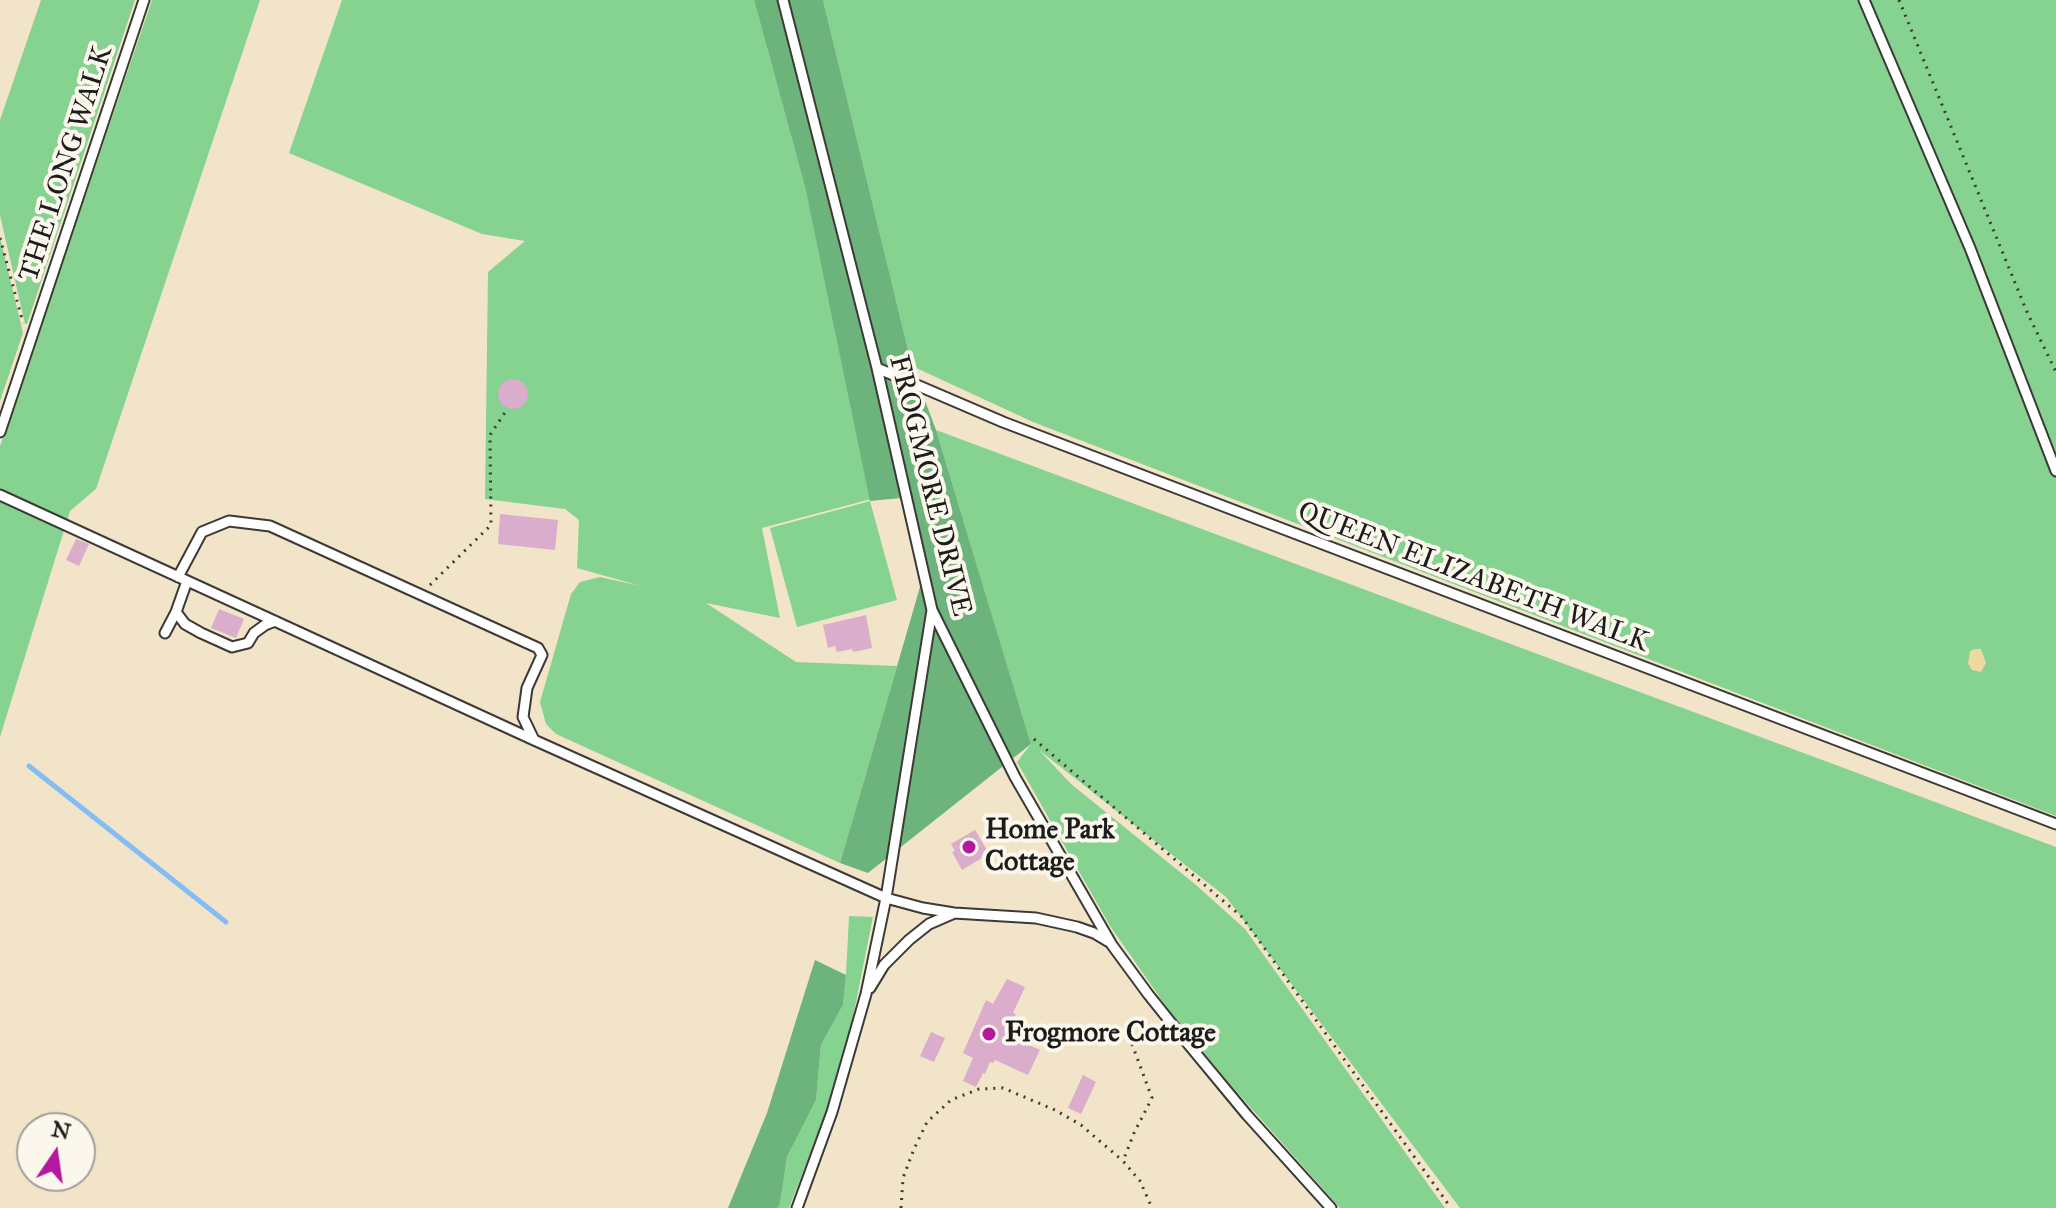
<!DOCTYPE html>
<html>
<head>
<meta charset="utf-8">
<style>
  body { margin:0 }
  #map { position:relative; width:2056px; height:1208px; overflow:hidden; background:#f2e4c8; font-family:"IM FELL Great Primer",serif }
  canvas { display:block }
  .north { position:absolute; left:16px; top:1112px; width:80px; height:80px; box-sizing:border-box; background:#fbf7ec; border:2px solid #a29f99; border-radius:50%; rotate:13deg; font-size:22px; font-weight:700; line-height:32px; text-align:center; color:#1c1c1c }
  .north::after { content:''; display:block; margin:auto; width:28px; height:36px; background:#b5179e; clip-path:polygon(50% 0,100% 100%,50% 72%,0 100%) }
</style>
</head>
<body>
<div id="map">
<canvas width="2056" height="1208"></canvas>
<div class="north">N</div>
</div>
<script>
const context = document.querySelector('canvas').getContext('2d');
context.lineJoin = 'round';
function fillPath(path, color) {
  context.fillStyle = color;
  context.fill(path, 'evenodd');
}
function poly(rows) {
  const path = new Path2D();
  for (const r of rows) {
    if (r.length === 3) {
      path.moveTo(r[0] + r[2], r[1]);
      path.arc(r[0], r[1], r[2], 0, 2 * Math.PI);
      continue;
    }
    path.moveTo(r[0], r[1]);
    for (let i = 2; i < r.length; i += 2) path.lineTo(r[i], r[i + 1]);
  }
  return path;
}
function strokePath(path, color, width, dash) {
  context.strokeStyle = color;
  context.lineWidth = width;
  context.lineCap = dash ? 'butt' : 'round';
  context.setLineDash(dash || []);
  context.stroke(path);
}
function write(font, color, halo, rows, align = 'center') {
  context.font = font + ' "IM FELL Great Primer",serif';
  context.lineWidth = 8;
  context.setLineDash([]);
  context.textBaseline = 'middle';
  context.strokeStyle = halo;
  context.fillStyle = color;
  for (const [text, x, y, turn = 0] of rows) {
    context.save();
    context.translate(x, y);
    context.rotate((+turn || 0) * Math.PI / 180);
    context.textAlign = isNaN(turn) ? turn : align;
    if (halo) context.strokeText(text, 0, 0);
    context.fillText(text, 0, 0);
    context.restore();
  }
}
const green = poly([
  [41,0,135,0,27,324,25,324,0,215,0,120],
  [152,0,260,0,96,489,70,511,0,737,0,446],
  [342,0,754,0,806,191,875,498,762,528,780,618,706,603,796,662,897,666,840,863,556,734,546,724,540,702,571,594,580,582,600,577,641,586,577,568,579,520,565,509,485,499,488,272,525,241,482,234,289,153],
  [823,0,2056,0,2056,816,1033,422,912,366],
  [0,237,23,333,0,401],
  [936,430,2056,847,2056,1208,1460,1208,1226,897,1039,750,1071,784,1196,885,1245,929,1445,1208,1340,1208,1235,1090,1170,1012,1110,926,1017,762,1031,744],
  [870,501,897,600,797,627,770,528],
  [849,916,873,917,842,1072,789,1208,777,1208,780,1204,787,1157,816,1100,821,1045,843,1005,846,975]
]);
const forest = poly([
  [754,0,823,0,912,366,936,430,1031,744,868,873,840,863,922,580,901,498,870,501,806,191],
  [815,960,846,975,843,1005,821,1045,816,1100,787,1157,780,1204,777,1208,728,1208,767,1113]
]);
const sand = poly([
  [1975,649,1981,649,1986,663,1981,672,1972,670,1968,664,1970,651]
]);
const stream = poly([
  [29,766,226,922]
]);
const building = poly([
  [513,394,15],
  [500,514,558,520,555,550,498,544],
  [76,539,89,544,79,566,66,560],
  [219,609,244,619,236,638,211,628],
  [866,615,872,648,853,652,852,649,837,652,835,646,828,648,823,625],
  [975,830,988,852,981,856,982,858,962,870,952,852,955,851,951,844],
  [1007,979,1025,987,1013,1013,1016,1014,1012,1022,1015,1023,1008,1036,1040,1050,1028,1075,995,1060,993,1063,990,1062,985,1074,983,1073,976,1087,963,1081,973,1058,963,1053,986,1000,993,1004],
  [931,1032,945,1038,934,1062,920,1056],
  [1083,1075,1096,1082,1081,1114,1068,1108]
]);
const path = poly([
  [1899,0,2027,312,2056,372],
  [0,238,23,323],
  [430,585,491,525,490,435,508,408],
  [1034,739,1242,917,1451,1208],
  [1132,1044,1152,1098,1134,1133,1123,1161,1140,1181,1152,1208],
  [901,1208,903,1178,914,1149,927,1122,951,1100,979,1089,1003,1088,1055,1110,1081,1125,1123,1161]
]);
const lane = poly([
  [783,0,877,368,932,610,1015,777,1112,945,1148,994,1184,1039,1247,1115,1331,1208],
  [1864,0,1970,248,2056,471],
  [877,368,1003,422,2056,824],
  [0,432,144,0],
  [0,495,534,740,886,898,866,994,832,1112,797,1208],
  [178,577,202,532,229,521,270,526,538,648,542,655,527,688,523,717,534,740],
  [187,581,176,612,185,624,201,633,232,647,248,643,254,633,265,625,275,621],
  [932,610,886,898,923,908,954,913,1036,918,1077,927,1094,933,1109,942],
  [165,633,176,612],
  [870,988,884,965,909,940,929,924,952,914]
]);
const markers = [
  [969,847,8,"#b5179e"],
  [989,1034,8,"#b5179e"]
];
const streetNames = [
  ["THE LONG WALK",67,164,-72],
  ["FROGMORE DRIVE",929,486,76],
  ["QUEEN ELIZABETH WALK",1473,578,21]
];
const poiNames = [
  ["Home Park",985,831],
  ["Cottage",985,863],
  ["Frogmore Cottage",1005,1034]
];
fillPath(green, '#85d291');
fillPath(forest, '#6cb47b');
fillPath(sand, '#eeda9e');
strokePath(stream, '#84bdf5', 5);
fillPath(building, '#d9adcb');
strokePath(lane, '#3c3a36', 13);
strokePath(path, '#3c3a36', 3, [2, 6]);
strokePath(lane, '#fff', 9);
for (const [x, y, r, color] of markers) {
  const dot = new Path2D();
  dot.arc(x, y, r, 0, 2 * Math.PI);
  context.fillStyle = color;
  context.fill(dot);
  strokePath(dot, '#fbf7ec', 3);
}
write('28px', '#1c1c1c', '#fbf7ec', streetNames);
write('bold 28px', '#1c1c1c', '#fbf7ec', poiNames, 'left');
</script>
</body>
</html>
